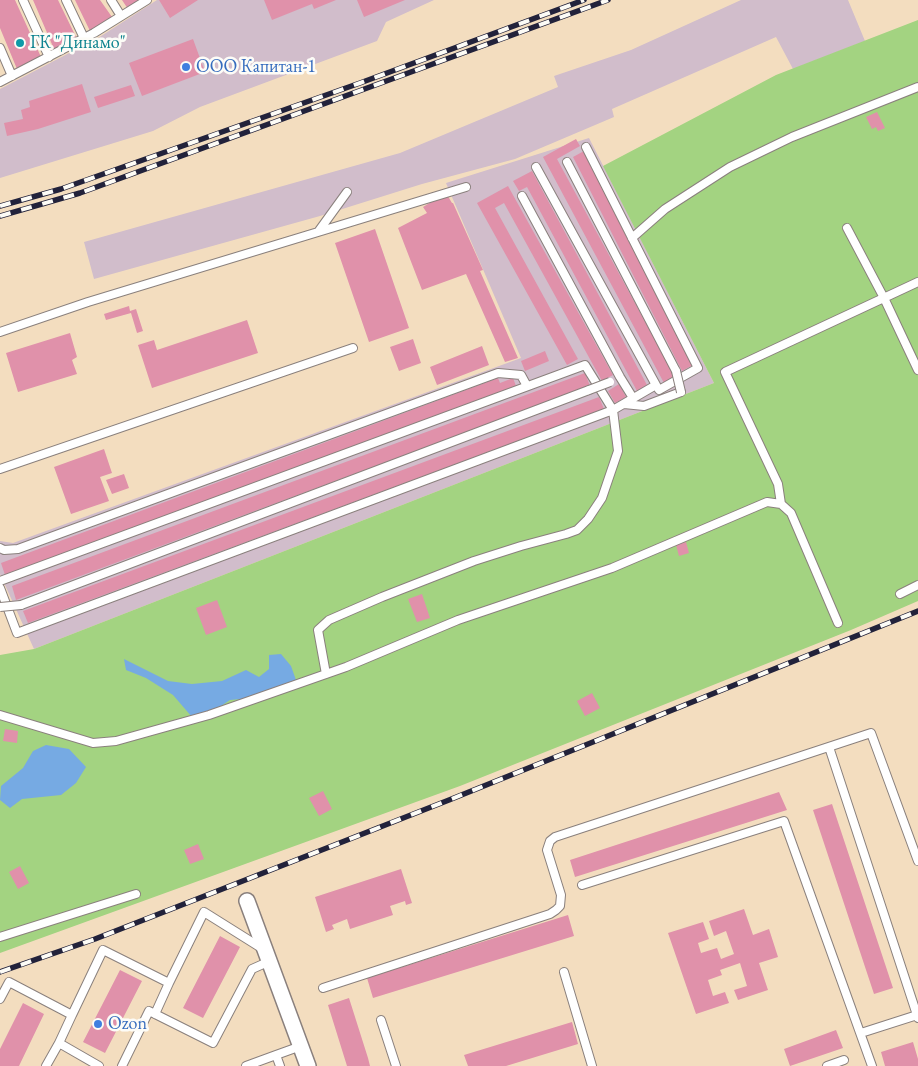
<!DOCTYPE html>
<html>
<head>
<meta charset="utf-8">
<style>
  body { margin:0 }
  canvas { display:block; background:#f3ddbf }
</style>
</head>
<body>
<canvas width="918" height="1066"></canvas>
<script>
const context = document.querySelector('canvas').getContext('2d');
context.lineJoin = 'round';
function fillPath(path, color) {
  context.fillStyle = color;
  context.fill(path, 'evenodd');
}
function poly(rows) {
  const path = new Path2D();
  for (const r of rows) {
    path.moveTo(r[0], r[1]);
    for (let i = 2; i < r.length; i += 2) path.lineTo(r[i], r[i + 1]);
  }
  return path;
}
function strokePath(path, color, width, dash) {
  context.strokeStyle = color;
  context.lineWidth = width;
  context.lineCap = dash ? 'butt' : 'round';
  context.setLineDash(dash || []);
  context.stroke(path);
}
function write(font, color, halo, rows, align = 'center') {
  context.font = font + ' "EB Garamond",serif';
  context.lineWidth = 5;
  context.setLineDash([]);
  context.textBaseline = 'middle';
  context.strokeStyle = halo;
  context.fillStyle = color;
  for (const [text, x, y, turn = 0] of rows) {
    context.save();
    context.translate(x, y);
    context.rotate((+turn || 0) * Math.PI / 180);
    context.textAlign = isNaN(turn) ? turn : align;
    if (halo) context.strokeText(text, 0, 0);
    context.fillText(text, 0, 0);
    context.restore();
  }
}
const industrial = poly([
  [157,0,434,0,386,22,377,41,200,107,153,131,0,178,0,89,98,38],
  [741,0,848,0,865,41,793,69,776,37,612,109,614,117,515,159,422,184,320,216,94,279,84,242,400,153,558,87,554,76,631,50],
  [589,138,714,383,34,649,0,574,0,541,13,543,521,358,446,183]
]);
const green = poly([
  [918,20,918,601,851,630,460,786,0,953,0,655,34,649,714,383,603,166,776,75]
]);
const water = poly([
  [281,654,291,666,296,680,270,689,252,698,230,700,218,708,192,717,173,695,146,678,126,670,124,659,168,681,192,684,222,681,246,670,259,677,269,669,269,655],
  [46,745,69,749,86,767,76,783,61,795,22,799,10,808,0,800,1,786,23,768,33,751]
]);
const building = poly([
  [0,0,15,0,41,57,17,69,0,28],
  [33,0,58,0,76,37,54,49],
  [75,0,100,0,112,17,90,31],
  [122,0,142,0,128,9],
  [159,0,198,0,170,18],
  [264,0,336,0,314,9,312,4,272,20],
  [357,0,405,0,364,17],
  [193,39,205,72,142,96,129,63],
  [82,84,91,112,38,129,7,136,4,123,23,119,21,110,30,107,29,101],
  [131,85,135,96,98,108,94,97],
  [877,112,885,128,878,131,876,127,872,129,866,117],
  [576,139,580,146,557,159,675,377,664,383,543,157],
  [584,151,693,365,682,371,573,157],
  [532,171,647,385,637,391,527,187,519,191,513,181],
  [508,186,613,375,602,381,504,203,495,208,578,359,567,365,477,203],
  [446,193,452,203,453,203,483,270,480,271,518,358,505,362,466,274,422,290,398,228,427,213,423,207],
  [375,229,409,328,369,342,335,243],
  [129,306,130,311,136,309,143,331,137,333,131,313,106,320,104,314],
  [247,320,258,353,152,388,138,345,154,340,157,350],
  [70,333,77,357,72,360,77,374,18,392,6,353],
  [413,339,421,363,399,371,390,347],
  [482,346,489,365,437,385,430,367],
  [545,351,549,361,525,371,521,361],
  [585,373,590,386,16,600,12,586],
  [498,378,500,383,513,378,516,386,5,575,1,563],
  [619,384,626,397,615,403,608,391],
  [599,397,604,409,28,623,23,611],
  [104,449,112,473,100,477,109,501,71,514,54,467],
  [124,474,129,488,112,494,106,480],
  [686,542,689,553,679,556,676,545],
  [422,594,430,618,417,622,408,599],
  [217,600,227,627,206,635,196,608],
  [592,693,600,708,585,716,577,701],
  [5,729,18,731,17,743,3,741],
  [323,791,332,809,319,816,309,798],
  [779,792,787,810,575,877,570,860],
  [832,804,893,988,874,994,813,810],
  [198,844,204,859,190,864,184,850],
  [20,866,29,883,18,889,9,872],
  [401,869,412,903,406,905,405,901,390,906,393,915,350,929,347,919,332,925,334,929,326,932,315,897],
  [744,909,753,935,769,929,778,957,759,963,768,990,738,1000,734,990,747,986,740,963,720,970,722,975,708,980,713,996,725,992,729,1003,696,1014,668,933,703,922,709,939,698,943,701,953,717,948,721,959,734,954,726,931,714,936,709,921],
  [568,915,574,936,373,998,367,978],
  [220,936,240,947,203,1018,183,1008],
  [120,970,142,981,105,1053,83,1042],
  [349,998,368,1058,370,1066,347,1066,328,1005],
  [23,1003,44,1014,19,1066,0,1066,0,1049],
  [572,1022,578,1044,506,1066,468,1066,464,1055],
  [836,1030,843,1048,790,1066,784,1049],
  [913,1042,918,1059,918,1066,885,1066,881,1052]
]);
const service = poly([
  [23,0,49,57],
  [66,0,84,38],
  [111,0,121,16],
  [0,48,12,76],
  [0,82,94,33,147,0],
  [567,162,676,371],
  [536,167,656,385],
  [522,196,620,377,633,398],
  [847,228,884,298,918,370],
  [318,232,466,187],
  [632,238,665,209,730,167,792,137,918,87],
  [0,332,88,302,318,232,347,192],
  [624,404,644,406,681,392],
  [0,469,353,348],
  [781,504,778,484,725,372,918,282],
  [0,548,4,550,18,549,498,373,521,375,527,386],
  [0,581,585,365,613,410,618,451,602,498,588,519,577,530,566,534,521,546,474,561,382,597,329,620,318,630,326,674],
  [0,588,17,633,613,410,656,385,659,390,698,368,586,147],
  [900,594,918,585],
  [21,605,589,390],
  [0,715,93,743,116,741,209,715,346,667,458,620,612,568,767,502,781,504,791,513,838,623],
  [829,747,917,1015],
  [582,885,784,821,872,1066],
  [0,937,136,894],
  [564,972,592,1066],
  [323,988,550,914,556,910,560,906,561,895,547,850,550,841,555,837,871,733,918,861],
  [0,999,9,982,72,1015,103,950,169,983,204,912,263,949],
  [155,1014,169,983],
  [381,1020,396,1066],
  [861,1033,917,1015,918,1018],
  [59,1043,72,1015],
  [46,1066,59,1043,99,1066],
  [122,1066,149,1011,213,1043,252,969,270,961],
  [246,1066,276,1055],
  [280,1066,276,1055,301,1046],
  [827,1066,844,1060]
]);
const minor = poly([
  [247,901,308,1066]
]);
const rail = poly([
  [0,206,61,189,360,83,584,0],
  [0,216,80,193,608,0],
  [0,972,95,939,449,800,918,611]
]);
const serviceBridge = poly([
  [676,371,681,392],
  [589,390,610,382],
  [0,607,21,605]
]);
const markers = [
  [20,43,5,"#0f9aa8"],
  [186,67,5,"#3f7fe0"],
  [98,1024,5,"#3f7fe0"]
];
const cultureNames = [
  ["ГК \"Динамо\"",30,43]
];
const shopNames = [
  ["ООО Капитан-1",196,67],
  ["Ozon",108,1024]
];
fillPath(industrial, '#d1bdcb');
fillPath(green, '#a3d381');
fillPath(water, '#76aae3');
fillPath(building, '#e091aa');
strokePath(service, '#8a807d', 10);
strokePath(minor, '#8a807d', 18);
strokePath(service, '#fff', 8);
strokePath(minor, '#fff', 15);
strokePath(rail, '#22223b', 5.5);
strokePath(rail, '#fdfcf7', 4, [11]);
strokePath(serviceBridge, '#8a807d', 10, []);
strokePath(serviceBridge, '#fff', 8);
for (const [x, y, r, color] of markers) {
  const dot = new Path2D();
  dot.arc(x, y, r, 0, 2 * Math.PI);
  context.fillStyle = color;
  context.fill(dot);
  strokePath(dot, '#fdfcf7', 2);
}
write('18px', '#0d838f', '#fdfcf7', cultureNames, 'left');
write('18px', '#366cbe', '#fdfcf7', shopNames, 'left');
</script>
</body>
</html>
